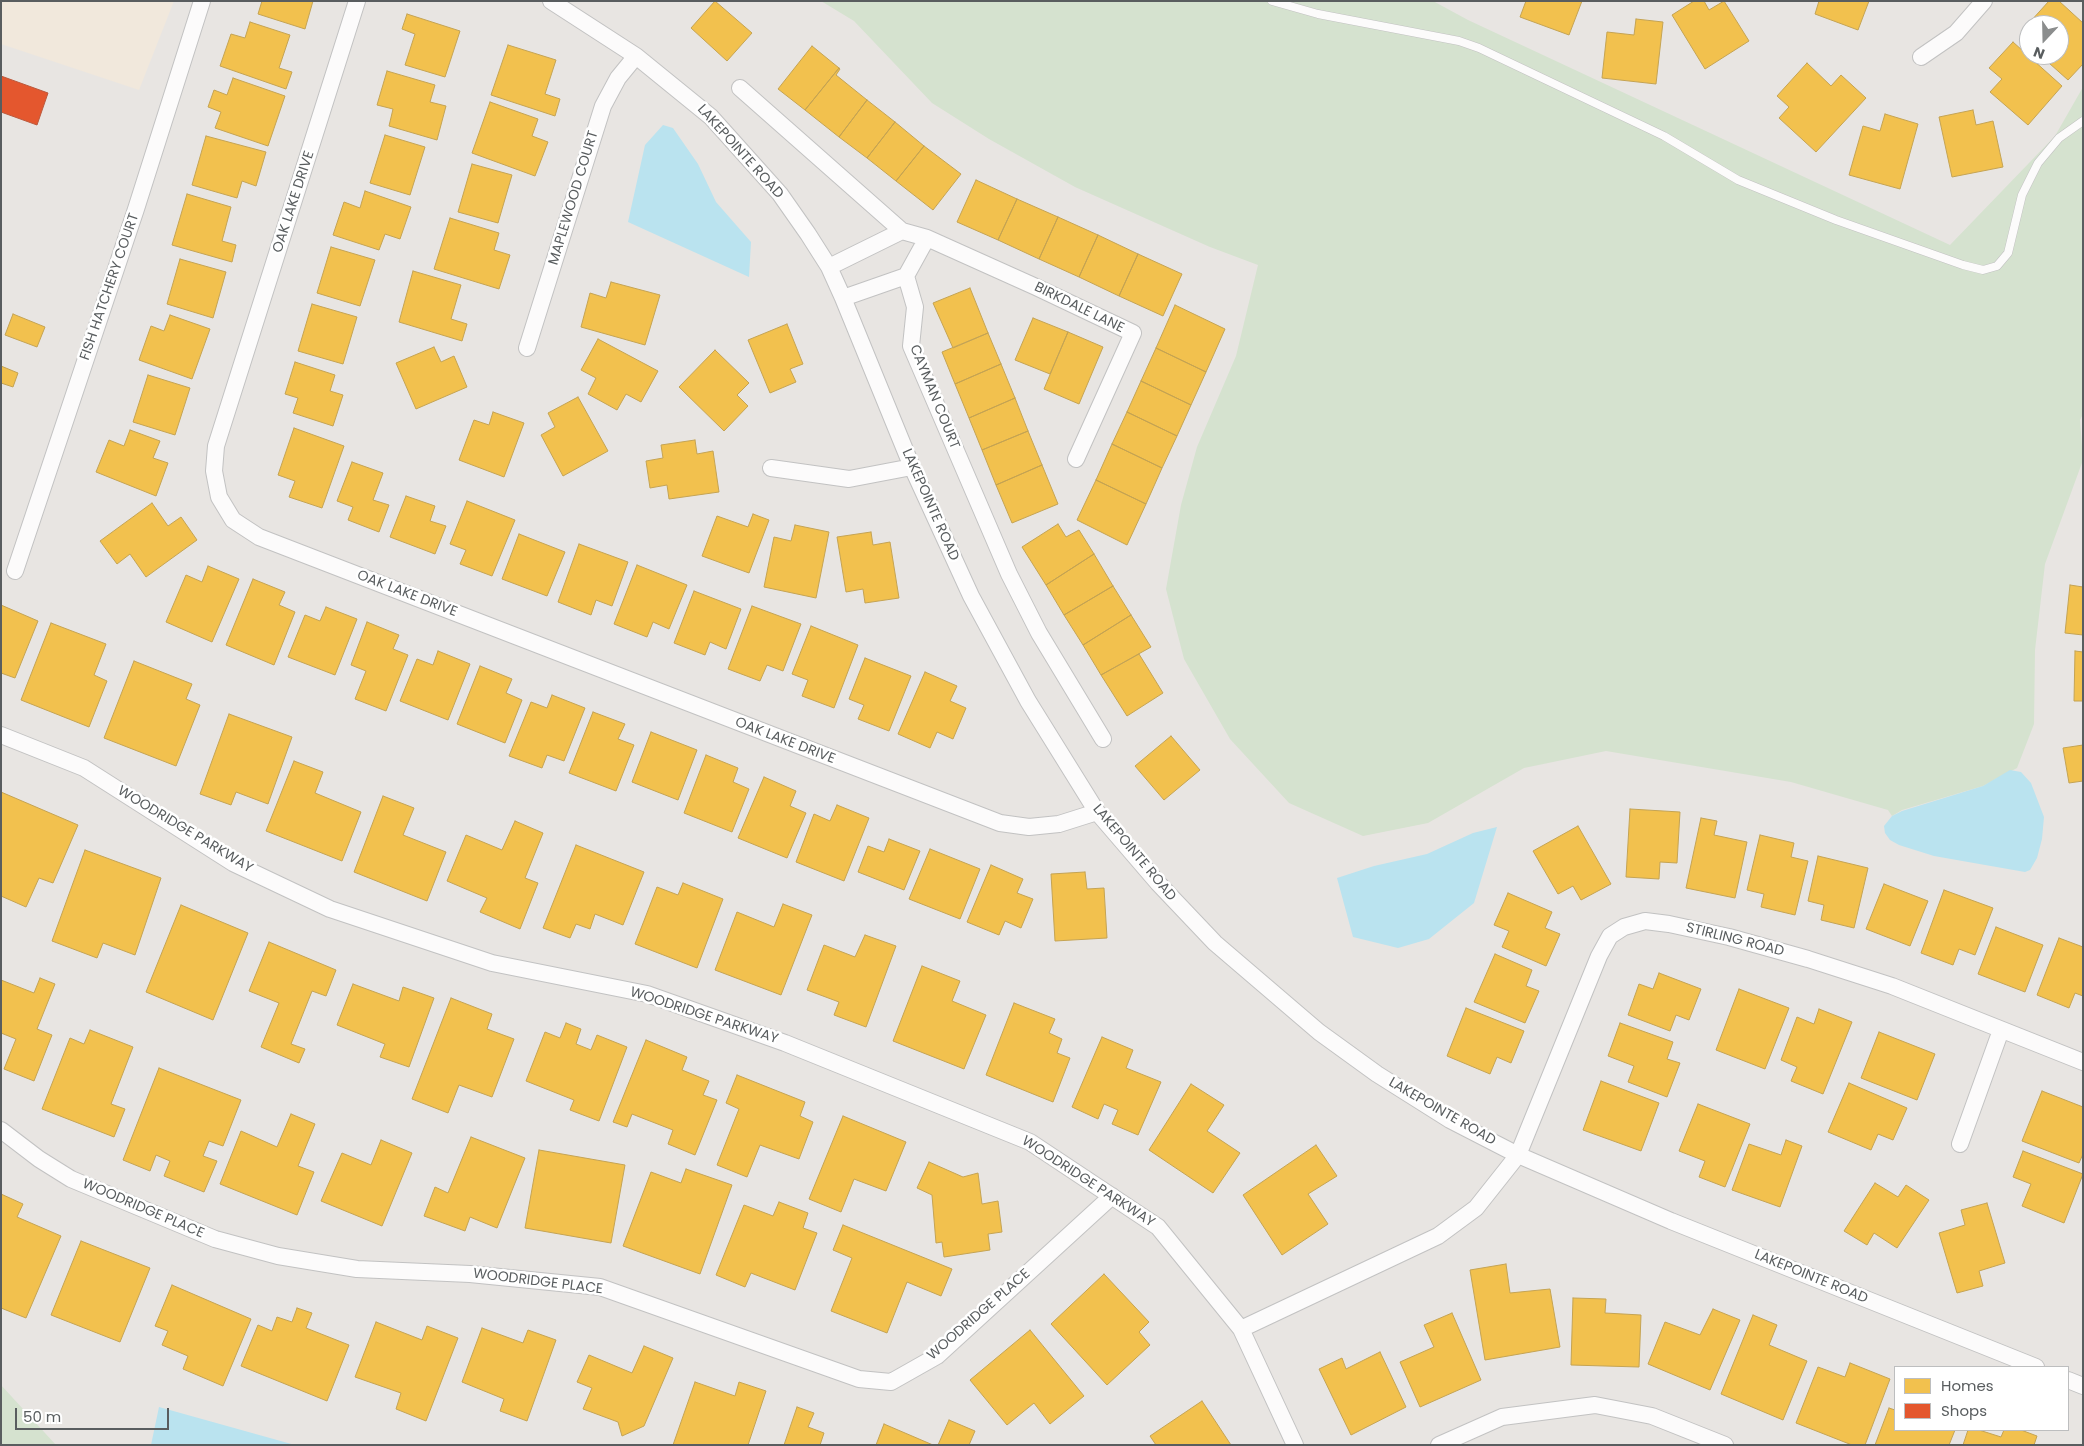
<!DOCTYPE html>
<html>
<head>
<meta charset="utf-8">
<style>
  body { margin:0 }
  #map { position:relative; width:2084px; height:1446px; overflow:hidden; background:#e8e5e2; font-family:Poppins,sans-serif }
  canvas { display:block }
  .frame { position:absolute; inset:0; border:2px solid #595d5f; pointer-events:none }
  .legend { position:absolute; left:1894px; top:1366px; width:175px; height:65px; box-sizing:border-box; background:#fff; border:1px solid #bdbebf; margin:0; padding:6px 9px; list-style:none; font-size:15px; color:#595d5f }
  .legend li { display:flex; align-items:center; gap:10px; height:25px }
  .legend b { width:25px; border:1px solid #bdbebf }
  .north { position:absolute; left:2019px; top:15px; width:50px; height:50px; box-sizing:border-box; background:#fff; border:1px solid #bdbebf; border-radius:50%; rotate:201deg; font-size:14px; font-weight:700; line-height:20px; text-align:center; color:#595d5f }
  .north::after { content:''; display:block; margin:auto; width:18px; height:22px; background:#8b8d8d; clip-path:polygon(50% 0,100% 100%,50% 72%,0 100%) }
  .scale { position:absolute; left:15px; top:1408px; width:154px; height:22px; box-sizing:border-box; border:2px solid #595d5f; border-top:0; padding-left:6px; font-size:15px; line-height:18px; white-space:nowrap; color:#595d5f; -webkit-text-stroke:4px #fff; paint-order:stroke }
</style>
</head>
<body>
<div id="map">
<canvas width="2084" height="1446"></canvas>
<div class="frame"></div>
<ul class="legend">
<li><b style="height:14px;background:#f2c14e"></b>Homes</li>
<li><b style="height:14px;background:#e4572e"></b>Shops</li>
</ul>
<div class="north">N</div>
<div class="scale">50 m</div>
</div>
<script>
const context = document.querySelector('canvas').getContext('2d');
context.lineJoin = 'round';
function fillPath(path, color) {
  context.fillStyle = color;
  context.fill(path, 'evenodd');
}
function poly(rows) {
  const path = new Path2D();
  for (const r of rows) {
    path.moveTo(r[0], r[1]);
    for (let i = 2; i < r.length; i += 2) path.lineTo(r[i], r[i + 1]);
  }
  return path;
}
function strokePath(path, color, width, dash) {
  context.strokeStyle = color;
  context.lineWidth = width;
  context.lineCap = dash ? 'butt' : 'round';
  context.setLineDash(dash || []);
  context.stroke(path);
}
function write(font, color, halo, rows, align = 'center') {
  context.font = font + ' Poppins,sans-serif';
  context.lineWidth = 5;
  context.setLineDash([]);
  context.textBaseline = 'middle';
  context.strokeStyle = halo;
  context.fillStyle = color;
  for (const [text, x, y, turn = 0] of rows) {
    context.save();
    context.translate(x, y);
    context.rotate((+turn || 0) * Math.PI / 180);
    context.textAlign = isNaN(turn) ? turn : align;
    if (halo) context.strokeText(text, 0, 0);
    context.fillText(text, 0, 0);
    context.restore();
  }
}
const commercial = poly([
  [1,1,174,1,139,90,1,44]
]);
const green = poly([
  [821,1,1433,1,1468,20,1950,245,2055,136,2083,87,2083,414,2080,420,2083,460,2045,564,2035,650,2034,724,2017,768,1983,786,1902,810,1892,816,1888,810,1791,782,1606,751,1524,768,1428,823,1363,836,1289,803,1230,739,1184,659,1166,589,1181,505,1197,447,1236,356,1258,265,1210,247,1075,187,989,139,932,103,854,21],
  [1,1385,56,1445,1,1445]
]);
const water = poly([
  [663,125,673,128,698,164,716,202,751,242,749,277,628,222,645,145],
  [2010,770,2021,772,2031,783,2044,817,2042,839,2037,858,2030,870,2025,872,1934,856,1899,845,1890,840,1885,833,1884,826,1892,816,1902,811,1983,786],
  [1497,827,1474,903,1429,939,1398,948,1353,937,1337,878,1374,866,1427,854,1473,833],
  [159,1407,295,1445,151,1445]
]);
const homes = poly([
  [262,1,313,1,305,29,258,14,262,1],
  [715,1,752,33,727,61,691,28,715,1],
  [1526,1,1582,1,1569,35,1520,17,1526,1],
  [1694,1,1704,1,1709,10,1724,1,1749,41,1705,69,1672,15,1694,1],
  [1819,1,1869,1,1858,30,1815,14,1819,1],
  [2049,1,2059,1,2083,23,2083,64,2068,80,2040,55,2059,55,2059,25,2034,25,2030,22,2049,1],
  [407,14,460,31,445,77,405,65,415,34,402,29,407,14],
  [1636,19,1663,22,1656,84,1602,78,1607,32,1634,35,1636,19],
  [250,22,290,35,279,68,292,72,286,89,220,66,231,34,245,38,250,22],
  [2013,42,2062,86,2028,125,1990,92,2002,79,1989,68,2013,42],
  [508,45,556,60,545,94,560,99,555,116,491,95,508,45],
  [812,46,839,68,805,110,778,89,812,46],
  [1807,63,1831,86,1841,75,1866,98,1816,152,1779,118,1789,107,1777,96,1807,63],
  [839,68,840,69,836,75,867,100,839,137,805,110,839,68],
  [387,71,435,85,430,102,446,106,437,140,389,126,393,109,377,105,387,71],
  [233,78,285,96,268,146,215,128,221,112,208,107,214,90,227,95,233,78],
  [867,100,895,122,867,158,839,137,867,100],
  [490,102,538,119,532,136,548,142,535,176,472,153,490,102],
  [1973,110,1976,125,1993,121,2003,167,1952,177,1939,117,1973,110],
  [1885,114,1918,124,1900,189,1849,175,1863,126,1880,131,1885,114],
  [895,122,924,146,896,181,867,158,895,122],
  [385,135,425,147,410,195,370,183,385,135],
  [206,136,266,152,256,186,242,181,237,198,192,185,206,136],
  [924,146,961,174,933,210,896,181,924,146],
  [472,164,512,175,498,223,458,212,472,164],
  [976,180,1017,199,998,240,957,222,976,180],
  [365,191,411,207,400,239,385,234,379,250,333,235,344,202,360,208,365,191],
  [187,194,231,207,222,241,236,245,232,262,172,245,187,194],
  [1017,199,1058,217,1039,259,998,240,1017,199],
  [1058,217,1098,235,1079,277,1039,259,1058,217],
  [450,218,499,233,494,250,510,255,499,289,434,269,450,218],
  [1098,235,1138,254,1119,296,1079,277,1098,235],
  [331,247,375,260,360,306,317,293,331,247],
  [1138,254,1182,274,1163,316,1119,296,1138,254],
  [180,259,226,272,213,318,167,304,180,259],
  [413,271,461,285,451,319,467,324,462,341,399,322,413,271],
  [611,282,660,295,645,345,581,327,590,293,606,298,611,282],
  [970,288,988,333,953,348,933,303,970,288],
  [312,304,357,317,343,364,298,351,312,304],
  [1175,305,1225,329,1206,372,1156,348,1175,305],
  [13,314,45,327,37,347,5,335,13,314],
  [170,315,210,329,192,379,139,360,151,326,164,331,170,315],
  [1033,318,1068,332,1050,374,1015,360,1033,318],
  [787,324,803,364,790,369,796,382,770,393,748,340,787,324],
  [1068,332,1103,347,1079,404,1044,389,1068,332],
  [988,333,1001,364,955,384,942,352,988,333],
  [598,339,658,371,641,402,626,394,617,410,588,394,596,378,581,370,598,339],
  [434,347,441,362,454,356,467,387,416,409,396,363,434,347],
  [1156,348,1206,372,1191,405,1141,381,1156,348],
  [715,350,749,383,737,395,748,406,724,431,679,387,715,350],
  [295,362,335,375,330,391,343,395,333,426,293,413,298,398,285,394,295,362],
  [1001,364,1015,398,969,418,955,384,1001,364],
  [1,366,18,373,13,387,1,383,1,366],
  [148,375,190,388,175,435,133,422,148,375],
  [1141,381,1191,405,1177,436,1127,412,1141,381],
  [578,397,608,451,563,476,541,435,555,427,548,413,578,397],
  [1015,398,1028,431,982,450,969,418,1015,398],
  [493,412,524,423,504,477,459,460,474,420,489,425,493,412],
  [1127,412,1177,436,1162,468,1112,444,1127,412],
  [294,428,344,446,322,508,289,497,295,481,278,475,294,428],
  [130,430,160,441,153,458,168,463,156,496,96,472,109,440,124,446,130,430],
  [1028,431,1042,465,996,485,982,450,1028,431],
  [695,440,697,454,713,451,719,492,669,499,667,485,650,488,646,461,663,458,661,445,695,440],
  [1112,444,1162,468,1146,504,1096,480,1112,444],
  [352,462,383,473,373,500,389,505,379,532,348,520,353,507,337,501,352,462],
  [1042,465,1058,504,1012,523,996,485,1042,465],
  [1096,480,1146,504,1127,545,1077,520,1096,480],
  [406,496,435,506,430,521,446,526,435,554,390,537,406,496],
  [467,501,515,520,492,576,460,564,466,550,450,544,467,501],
  [152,503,168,526,181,517,197,540,146,577,130,554,117,564,100,541,152,503],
  [753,514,769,520,749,573,702,556,717,516,748,527,753,514],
  [1058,524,1066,537,1079,530,1094,554,1046,585,1022,547,1058,524],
  [795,525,829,532,816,598,764,587,774,537,791,541,795,525],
  [871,532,873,545,890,542,899,598,865,603,863,589,846,592,837,537,871,532],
  [519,534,565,552,547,596,502,579,519,534],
  [579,544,628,562,612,606,596,600,591,615,558,602,579,544],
  [1094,554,1113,586,1064,615,1046,585,1094,554],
  [637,565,687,585,669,629,653,622,647,637,614,624,637,565],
  [208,566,239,579,212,642,166,622,186,575,202,582,208,566],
  [253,579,285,592,279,605,295,612,274,665,226,645,253,579],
  [2070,585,2083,587,2083,635,2065,633,2070,585],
  [1113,586,1131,615,1083,645,1064,615,1113,586],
  [694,591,741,609,726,649,710,642,705,655,674,643,694,591],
  [1,605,38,621,15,678,1,673,1,605],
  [752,606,801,624,783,671,767,665,760,681,728,669,752,606],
  [326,607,357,619,335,675,288,657,305,615,320,621,326,607],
  [1131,615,1151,647,1101,675,1083,645,1131,615],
  [367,622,399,635,393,649,408,655,386,711,355,699,366,671,351,665,367,622],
  [51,623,106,644,94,675,107,681,89,727,21,700,51,623],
  [811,626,858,645,834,708,802,696,808,680,792,674,811,626],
  [438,651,470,664,448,720,400,701,417,659,433,665,438,651],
  [2075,651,2083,652,2083,701,2074,701,2075,651],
  [1139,654,1163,693,1127,716,1101,675,1139,654],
  [865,658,911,676,889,731,858,719,864,705,849,699,865,658],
  [134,661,192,684,186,699,200,705,176,766,104,738,134,661],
  [480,666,512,679,506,693,522,700,505,743,457,724,480,666],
  [925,672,957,686,950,701,966,708,953,739,937,732,930,748,898,734,925,672],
  [552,695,585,708,564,761,547,755,542,768,509,756,531,702,547,708,552,695],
  [593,712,625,724,618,739,634,745,616,791,569,773,593,712],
  [229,714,292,737,268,804,236,792,231,805,200,794,229,714],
  [651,732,697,750,678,800,632,782,651,732],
  [1171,736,1200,770,1164,800,1135,766,1171,736],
  [2083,745,2083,781,2069,783,2063,748,2083,745],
  [706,755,738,768,733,782,749,789,732,832,684,813,706,755],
  [294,761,323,772,315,793,361,812,342,861,266,831,294,761],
  [764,777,796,791,790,806,806,813,787,858,738,838,764,777],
  [1,792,78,825,53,883,39,878,26,907,1,896,1,792],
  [383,796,414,808,403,835,446,852,427,901,354,872,383,796],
  [837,805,869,818,844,881,796,862,814,814,830,821,837,805],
  [1630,809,1680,812,1677,863,1660,862,1659,879,1626,877,1630,809],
  [1701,818,1717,821,1714,835,1747,842,1735,898,1686,888,1701,818],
  [515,821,543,833,525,878,538,883,520,929,480,912,487,898,447,881,466,835,502,850,515,821],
  [1578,826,1611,884,1581,900,1573,886,1558,894,1533,851,1578,826],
  [1760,835,1794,843,1791,857,1808,861,1795,915,1761,907,1764,894,1747,890,1760,835],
  [889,839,920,851,904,890,858,872,868,846,884,852,889,839],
  [576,845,644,872,623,925,595,914,590,929,576,924,570,938,543,928,576,845],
  [930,849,980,869,960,919,909,899,930,849],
  [85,850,161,878,135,955,103,943,97,958,52,941,85,850],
  [1818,856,1868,868,1854,928,1821,920,1824,905,1808,901,1818,856],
  [991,865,1023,879,1017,893,1033,899,1021,928,1005,921,999,935,967,922,991,865],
  [1085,872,1087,889,1104,888,1107,938,1055,941,1051,874,1085,872],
  [683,883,723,899,697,968,635,944,657,887,678,895,683,883],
  [1884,884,1928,901,1910,946,1866,929,1884,884],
  [1944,890,1993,908,1975,955,1959,949,1953,965,1921,953,1944,890],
  [1508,893,1552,912,1545,928,1560,934,1546,966,1502,947,1509,931,1494,925,1508,893],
  [783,904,812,915,781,995,715,970,737,912,774,927,783,904],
  [181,905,248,933,213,1020,146,992,181,905],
  [1996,927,2043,945,2025,992,1978,974,1996,927],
  [865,935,896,946,866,1027,834,1015,839,1002,807,990,824,945,855,957,865,935],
  [2059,938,2083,947,2083,996,2075,993,2069,1008,2037,995,2059,938],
  [269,942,336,970,326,996,312,991,291,1044,305,1049,299,1063,261,1047,279,1003,249,991,269,942],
  [1495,954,1532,970,1526,986,1539,991,1525,1023,1474,1002,1495,954],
  [922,966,960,981,952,1001,986,1015,964,1069,893,1041,922,966],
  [1659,973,1701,989,1689,1020,1676,1015,1670,1031,1628,1015,1639,984,1653,989,1659,973],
  [40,978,55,984,37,1029,52,1035,34,1081,4,1069,16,1039,1,1033,1,980,34,993,40,978],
  [353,984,399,1001,403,987,434,998,409,1067,380,1057,385,1044,337,1025,353,984],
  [1739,989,1789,1008,1765,1069,1716,1050,1739,989],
  [451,998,492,1014,487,1029,514,1039,492,1097,459,1085,448,1113,412,1099,451,998],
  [1014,1003,1055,1019,1049,1033,1062,1039,1057,1053,1070,1058,1053,1102,986,1075,1014,1003],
  [1466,1008,1524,1031,1511,1063,1497,1057,1490,1074,1447,1056,1466,1008],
  [1819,1009,1852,1022,1823,1094,1791,1081,1797,1067,1781,1060,1797,1017,1814,1024,1819,1009],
  [566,1023,581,1029,576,1044,591,1050,597,1035,627,1047,599,1121,570,1110,574,1100,526,1081,545,1032,560,1038,566,1023],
  [1620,1023,1673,1042,1667,1059,1680,1063,1667,1097,1628,1082,1634,1066,1608,1056,1620,1023],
  [90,1030,133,1047,111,1104,125,1109,114,1137,42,1109,70,1038,84,1044,90,1030],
  [1879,1032,1935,1054,1917,1100,1861,1078,1879,1032],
  [1102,1037,1133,1050,1126,1068,1161,1082,1138,1135,1112,1124,1118,1110,1104,1104,1098,1119,1072,1107,1102,1037],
  [646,1040,687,1057,682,1070,709,1081,703,1095,717,1100,695,1155,668,1144,673,1130,632,1114,627,1127,613,1122,646,1040],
  [159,1068,241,1100,223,1146,209,1141,203,1156,217,1161,204,1192,164,1176,170,1161,156,1155,150,1171,123,1160,159,1068],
  [737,1075,805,1102,800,1116,813,1122,799,1159,760,1145,747,1177,717,1165,739,1109,726,1103,737,1075],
  [1601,1081,1659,1103,1641,1151,1583,1130,1601,1081],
  [1849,1083,1907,1108,1893,1140,1878,1134,1871,1150,1828,1132,1849,1083],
  [1191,1084,1224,1105,1207,1131,1240,1153,1213,1193,1149,1150,1191,1084],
  [2042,1091,2083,1107,2083,1154,2079,1163,2022,1141,2042,1091],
  [1698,1104,1750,1124,1725,1187,1699,1177,1705,1161,1679,1151,1698,1104],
  [291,1114,315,1124,298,1166,314,1172,297,1215,220,1184,241,1131,277,1147,291,1114],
  [843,1116,906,1142,886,1191,854,1179,841,1212,809,1199,843,1116],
  [471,1137,525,1158,497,1228,470,1217,465,1231,424,1216,435,1187,448,1193,471,1137],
  [381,1140,412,1153,382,1226,321,1201,342,1153,371,1165,381,1140],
  [1786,1140,1802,1146,1780,1207,1732,1190,1749,1144,1781,1155,1786,1140],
  [1316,1145,1337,1176,1308,1194,1328,1224,1282,1255,1243,1195,1316,1145],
  [539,1150,625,1165,611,1243,525,1228,539,1150],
  [2023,1151,2083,1174,2064,1223,2022,1206,2031,1184,2013,1177,2023,1151],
  [929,1162,963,1177,978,1173,982,1204,998,1201,1002,1232,988,1234,990,1250,944,1257,942,1242,936,1243,932,1195,917,1188,929,1162],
  [686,1169,732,1185,700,1274,623,1246,651,1172,681,1183,686,1169],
  [1875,1183,1898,1197,1906,1185,1929,1200,1897,1248,1874,1233,1867,1245,1844,1231,1875,1183],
  [1,1194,23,1204,17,1217,61,1236,26,1318,1,1308,1,1194],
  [779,1202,808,1213,803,1228,817,1233,795,1290,751,1273,745,1287,716,1275,744,1205,773,1216,779,1202],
  [1987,1203,2005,1263,1979,1271,1983,1286,1957,1293,1939,1233,1965,1225,1961,1210,1987,1203],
  [843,1225,952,1269,941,1296,907,1282,887,1333,831,1311,852,1258,833,1250,843,1225],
  [81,1241,150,1268,120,1342,51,1315,81,1241],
  [1506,1264,1510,1293,1550,1289,1560,1347,1485,1360,1470,1270,1506,1264],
  [1104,1274,1149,1322,1139,1332,1150,1345,1107,1385,1051,1324,1104,1274],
  [172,1285,251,1319,223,1386,183,1369,188,1356,162,1345,168,1331,155,1326,172,1285],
  [1573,1298,1606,1299,1605,1313,1641,1315,1639,1367,1571,1365,1573,1298],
  [297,1308,312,1313,306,1328,349,1345,327,1401,241,1366,258,1325,272,1331,277,1317,292,1322,297,1308],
  [1713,1309,1740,1320,1710,1390,1648,1364,1665,1322,1700,1335,1713,1309],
  [1452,1313,1481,1380,1420,1407,1400,1362,1434,1347,1424,1325,1452,1313],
  [1753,1315,1777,1325,1769,1345,1807,1361,1783,1420,1721,1394,1753,1315],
  [376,1322,422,1340,427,1326,458,1338,426,1421,396,1409,401,1393,355,1377,376,1322],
  [482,1328,523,1343,528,1330,556,1340,527,1421,500,1411,504,1399,462,1382,482,1328],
  [1030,1330,1084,1396,1050,1424,1034,1403,1007,1425,970,1380,1030,1330],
  [644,1346,673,1358,644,1426,622,1436,618,1422,583,1409,592,1388,577,1382,589,1355,632,1373,644,1346],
  [1380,1352,1406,1407,1351,1435,1319,1369,1342,1358,1346,1369,1380,1352],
  [1850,1363,1890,1379,1865,1445,1852,1445,1796,1423,1818,1367,1845,1377,1850,1363],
  [695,1382,735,1396,739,1382,766,1391,748,1445,673,1445,695,1382],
  [1202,1401,1231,1445,1156,1445,1150,1436,1202,1401],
  [797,1407,814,1413,808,1427,824,1433,820,1445,784,1445,797,1407],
  [1889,1408,1895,1410,1895,1430,1955,1430,1949,1445,1875,1445,1889,1408],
  [949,1420,975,1431,969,1445,938,1445,949,1420],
  [884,1424,933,1445,876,1445,884,1424],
  [1968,1430,1979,1430,2001,1437,2004,1430,2021,1430,2037,1436,2034,1445,1963,1445,1968,1430]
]);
const shops = poly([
  [1,76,48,93,37,125,1,112,1,76]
]);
const service = poly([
  [1272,1,1318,14,1459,41,1479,48,1664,136,1738,180,1836,220,1963,265,1983,270,1997,266,2008,253,2022,195,2038,163,2059,138,2083,121]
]);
const minor = poly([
  [357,1,216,446,214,471,219,497,233,520,259,537,1000,823,1029,827,1059,824,1097,812],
  [551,1,636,56,711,117,780,194,808,234,829,267,843,298,912,467,971,596,1028,701,1097,812,1158,883,1215,943,1319,1032,1377,1074,1450,1120,1518,1155,1671,1221,2036,1367],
  [1921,57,1956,33,1984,1],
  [740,88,902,231,927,238,906,276,915,307,911,346,1009,574,1039,633,1103,739],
  [927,238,1036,287,1133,333,1076,459],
  [829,267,902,231],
  [843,298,906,276],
  [527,348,603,106,618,78,636,56],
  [771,468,849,479,912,467],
  [15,571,136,209,202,1],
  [1,735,84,768,233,863,330,909,492,963,647,994,785,1043,1030,1142,1158,1227,1241,1329,1295,1445],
  [1,1130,39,1159,71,1179,215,1239,278,1256,357,1269,470,1274,600,1287,859,1379,891,1382,937,1356,1112,1196],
  [1960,1144,2001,1030],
  [1241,1329,1438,1236,1476,1208,1518,1155,1599,956,1610,936,1624,927,1645,921,1669,924,1729,937,1808,959,1892,986,2083,1062],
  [2068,1380,2083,1386],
  [1439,1445,1502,1417,1595,1405,1652,1416,1725,1445]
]);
const streetNames = [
  ["LAKEPOINTE ROAD",740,152,48],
  ["MAPLEWOOD COURT",574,198,-73],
  ["OAK LAKE DRIVE",294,202,-72],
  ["FISH HATCHERY COURT",110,287,-71],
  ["BIRKDALE LANE",1079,308,26],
  ["CAYMAN COURT",934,397,68],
  ["LAKEPOINTE ROAD",930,505,66],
  ["OAK LAKE DRIVE",407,594,21],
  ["OAK LAKE DRIVE",785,741,21],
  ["WOODRIDGE PARKWAY",185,830,31],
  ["LAKEPOINTE ROAD",1134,853,50],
  ["STIRLING ROAD",1735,940,14],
  ["WOODRIDGE PARKWAY",704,1016,18],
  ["LAKEPOINTE ROAD",1442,1112,30],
  ["WOODRIDGE PARKWAY",1088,1182,33],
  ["WOODRIDGE PLACE",143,1209,23],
  ["LAKEPOINTE ROAD",1811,1277,22],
  ["WOODRIDGE PLACE",538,1282,7],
  ["WOODRIDGE PLACE",979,1315,-41]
];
fillPath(commercial, '#f1e8dc');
fillPath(green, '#d5e2cf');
fillPath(water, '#bae3ef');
fillPath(homes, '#f2c14e');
strokePath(homes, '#c4a353', 1);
fillPath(shops, '#e4572e');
strokePath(shops, '#ba593d', 1);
strokePath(service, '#c2c2c2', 9);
strokePath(minor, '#c2c2c2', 18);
strokePath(service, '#fcfbfb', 8);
strokePath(minor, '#fcfbfb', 16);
write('14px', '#595d5f', '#fff', streetNames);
</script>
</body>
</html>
